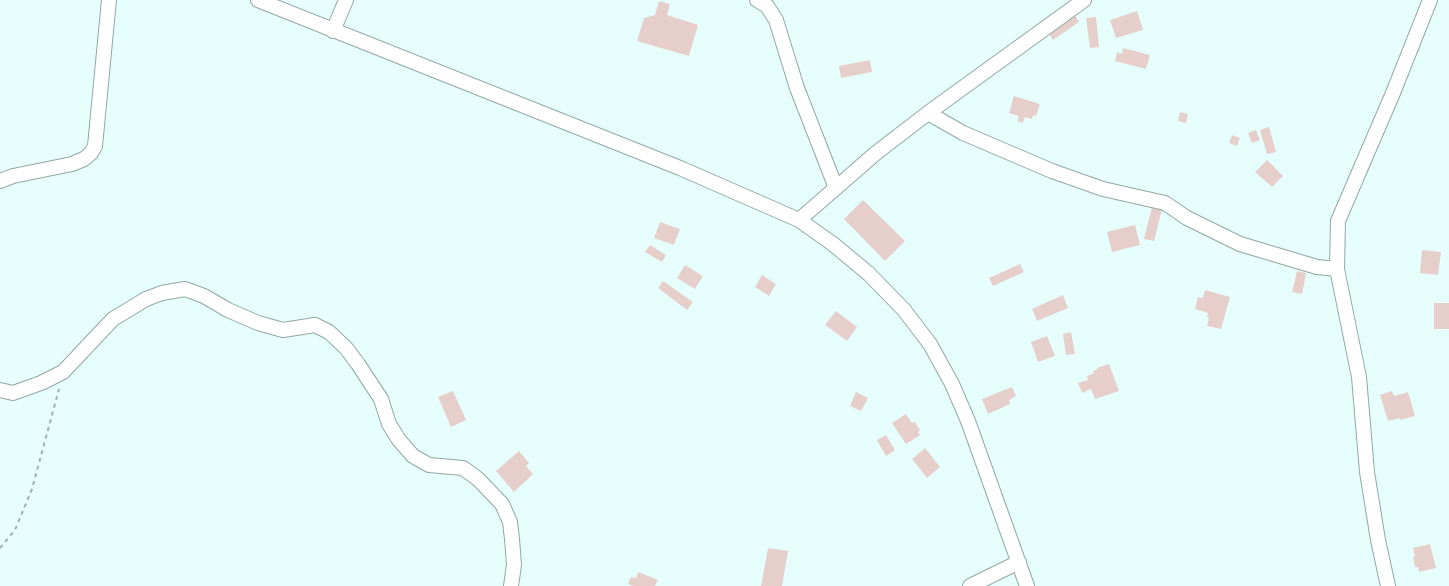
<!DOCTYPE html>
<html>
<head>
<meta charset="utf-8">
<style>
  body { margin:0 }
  canvas { display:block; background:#e6fffc }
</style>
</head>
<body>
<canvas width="1449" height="586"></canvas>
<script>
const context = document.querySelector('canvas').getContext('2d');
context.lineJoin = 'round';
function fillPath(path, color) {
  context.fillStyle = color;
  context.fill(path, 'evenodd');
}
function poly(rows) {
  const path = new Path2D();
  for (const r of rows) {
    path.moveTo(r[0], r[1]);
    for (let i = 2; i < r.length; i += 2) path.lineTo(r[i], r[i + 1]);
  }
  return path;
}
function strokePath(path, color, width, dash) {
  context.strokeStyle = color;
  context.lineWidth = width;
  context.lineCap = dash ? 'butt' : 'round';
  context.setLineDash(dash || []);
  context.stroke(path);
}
const building = poly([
  [659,1,670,4,667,15,698,25,689,56,637,41,644,18,655,15],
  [1137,11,1143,30,1116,38,1110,20],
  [1074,13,1079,22,1053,40,1047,31],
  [1096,17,1099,47,1090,48,1086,18],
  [1123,48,1150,55,1146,69,1115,61,1117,52,1122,54],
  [870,60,872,72,841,78,839,66],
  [1014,96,1040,104,1036,116,1033,115,1032,119,1025,117,1023,123,1017,121,1019,116,1009,113],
  [1180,112,1188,114,1186,123,1178,121],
  [1269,127,1276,152,1267,154,1260,130],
  [1256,130,1260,140,1252,143,1248,133],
  [1232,135,1240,138,1237,146,1229,143],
  [1267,160,1283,176,1272,187,1255,172],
  [863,200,905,241,885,261,844,219],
  [1152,207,1162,209,1154,241,1144,239],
  [660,222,680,229,674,245,654,238],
  [1135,225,1140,245,1112,252,1107,232],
  [650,245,666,255,662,262,645,252],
  [1422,250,1441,252,1438,275,1420,273],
  [1020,264,1024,272,993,286,989,278],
  [685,265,703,276,695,289,677,278],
  [1297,271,1306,273,1302,294,1292,292],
  [762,275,776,284,769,296,755,287],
  [663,281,693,302,687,310,658,288],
  [1205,290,1230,297,1221,329,1207,326,1209,318,1207,317,1208,313,1195,309,1198,297,1203,298],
  [1063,295,1068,308,1037,321,1032,309],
  [1434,303,1449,303,1449,329,1434,329],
  [836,311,857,327,847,341,825,325],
  [1071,332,1075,354,1066,355,1063,334],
  [1047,336,1055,356,1038,362,1031,342],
  [1109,364,1119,391,1095,399,1091,389,1082,393,1078,383,1088,380,1087,376,1094,373,1093,371,1098,369,1097,368],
  [1012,387,1016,396,1009,400,1010,404,988,414,982,399],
  [453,391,466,420,451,427,438,397],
  [1392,391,1394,396,1408,392,1415,416,1400,420,1400,418,1388,421,1380,395],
  [856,392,868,398,861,411,850,406],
  [906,414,912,423,915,422,920,430,918,432,920,435,906,444,892,423],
  [886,435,895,450,886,456,877,440],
  [925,448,940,467,927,478,912,459],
  [519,451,529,463,526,466,533,474,514,492,496,471],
  [1430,544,1436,568,1419,572,1418,567,1415,567,1413,557,1415,556,1413,548],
  [768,548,788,551,782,586,761,586],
  [638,572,658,580,655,586,633,586,628,584,631,577,636,578]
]);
const path = poly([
  [0,548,15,530,32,489,59,389]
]);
const minor = poly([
  [258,0,680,168,799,220,833,244,869,274,904,310,930,344,952,384,968,421,1027,586],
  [757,0,767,6,776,20,797,88,836,188],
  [333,31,346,0],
  [928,113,963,133,1052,171,1103,189,1165,203,1187,218,1240,244,1317,267,1337,269],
  [0,181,13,176,72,164,84,159,91,153,95,146,109,0],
  [799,220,876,153,928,113,1084,0],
  [0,390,13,393,41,383,63,372,113,319,146,299,162,293,185,289,204,296,228,310,258,323,283,330,315,325,329,332,346,348,358,364,381,399,389,424,399,440,413,456,429,465,463,468,478,479,502,504,510,522,512,539,514,565,511,586],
  [970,586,1019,562],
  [1388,586,1378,540,1367,472,1359,377,1337,269,1338,221,1393,93,1430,0]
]);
fillPath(building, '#e6cfca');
strokePath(minor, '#90a8a5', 16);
strokePath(path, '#9eb1af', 2, [4, 4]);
strokePath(minor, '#fff', 14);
</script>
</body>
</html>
